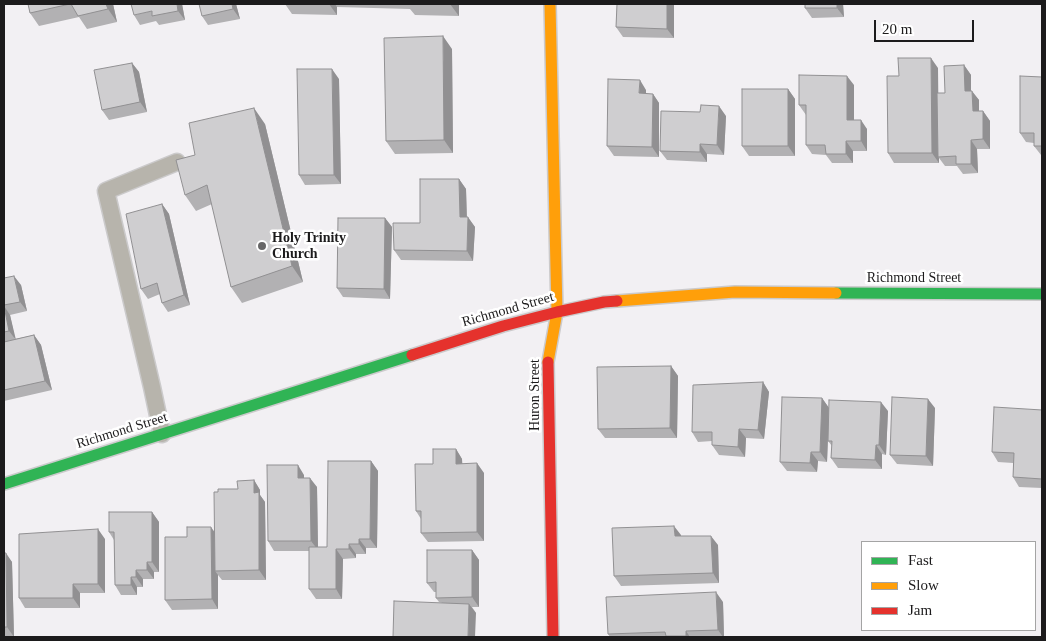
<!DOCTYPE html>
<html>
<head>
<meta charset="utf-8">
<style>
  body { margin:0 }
  #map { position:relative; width:1046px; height:641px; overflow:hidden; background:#f2f0f3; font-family:"Times New Roman",serif }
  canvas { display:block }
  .frame { position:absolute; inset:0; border:5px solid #1c1b1c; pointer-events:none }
  .legend { position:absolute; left:861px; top:541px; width:175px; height:90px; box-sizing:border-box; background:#fff; border:1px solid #a4a4a4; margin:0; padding:6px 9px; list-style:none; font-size:15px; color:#1c1b1c }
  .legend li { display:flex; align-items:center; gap:10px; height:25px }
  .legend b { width:25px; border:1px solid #a4a4a4 }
  .scale { position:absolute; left:874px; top:20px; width:100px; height:22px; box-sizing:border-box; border:2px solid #1c1b1c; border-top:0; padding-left:6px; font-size:15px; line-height:18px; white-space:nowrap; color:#1c1b1c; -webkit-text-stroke:4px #fff; paint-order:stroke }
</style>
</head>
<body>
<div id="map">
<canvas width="1046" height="641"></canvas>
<div class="frame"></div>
<ul class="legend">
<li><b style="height:6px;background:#30b455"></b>Fast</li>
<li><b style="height:6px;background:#ff9f0a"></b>Slow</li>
<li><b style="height:6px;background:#e5322d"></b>Jam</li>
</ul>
<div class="scale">20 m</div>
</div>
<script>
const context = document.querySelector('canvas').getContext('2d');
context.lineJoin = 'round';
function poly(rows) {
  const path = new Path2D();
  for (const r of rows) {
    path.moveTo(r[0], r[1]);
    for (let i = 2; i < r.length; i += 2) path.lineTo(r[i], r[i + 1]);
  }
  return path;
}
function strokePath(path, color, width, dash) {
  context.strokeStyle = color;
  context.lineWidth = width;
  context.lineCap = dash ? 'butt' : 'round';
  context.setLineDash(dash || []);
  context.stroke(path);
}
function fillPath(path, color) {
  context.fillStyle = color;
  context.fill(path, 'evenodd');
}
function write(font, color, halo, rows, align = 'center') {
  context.font = font + ' "Times New Roman",serif';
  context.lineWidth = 5;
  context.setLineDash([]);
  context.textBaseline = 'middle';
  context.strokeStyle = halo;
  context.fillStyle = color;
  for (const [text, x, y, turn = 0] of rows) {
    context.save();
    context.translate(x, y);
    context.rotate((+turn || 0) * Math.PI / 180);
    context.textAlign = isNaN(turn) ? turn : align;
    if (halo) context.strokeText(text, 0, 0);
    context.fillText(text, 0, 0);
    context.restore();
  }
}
const lane = poly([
  [162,434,152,387,106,191,177,162]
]);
const fast = poly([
  [836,293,1042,294],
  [4,484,412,355]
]);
const slow = poly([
  [617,301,735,292,836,293],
  [548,362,557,312,550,4]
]);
const jam = poly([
  [412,355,503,326,557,312,604,302,617,301],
  [548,362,553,637]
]);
const wall = poly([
  [28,4,113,4,117,22,87,29,79,17,39,26,30,13],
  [182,4,185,20,159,25,156,21,140,25,134,15],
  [236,4,240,19,208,25,202,16],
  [285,4,459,4,459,16,415,15,410,9,337,7,337,15,292,14],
  [617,4,674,4,674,38,623,37,616,27],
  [843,4,844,17,812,18,805,8],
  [452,49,453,153,395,154,386,141],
  [132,63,139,72,147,112,109,120,102,110],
  [964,65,971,75,971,91,979,100,979,111,983,111,990,121,990,149,977,149,978,173,963,174,957,166,945,166,939,158,939,163,894,163,888,153,899,76,938,68,938,93,945,93],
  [1042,77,1042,155,1041,155,1034,146,1034,143,1026,142,1020,133],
  [339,79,341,184,305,185,299,175],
  [854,85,854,120,867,129,867,151,853,151,853,163,832,163,826,155,812,154,806,145,806,115,799,105],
  [788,89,795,99,795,156,749,156,742,146],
  [646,90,646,94,653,94,659,103,659,157,614,156,607,146],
  [726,116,724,155,707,154,707,162,667,160,660,151],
  [265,124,303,282,242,303,231,287,212,204,196,211,185,195,195,155],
  [459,179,466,189,467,217,475,227,473,261,401,260,394,250,420,223],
  [162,204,169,214,190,305,168,312,162,303,160,294,148,299,141,289],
  [385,218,392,227,390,299,343,297,337,288],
  [4,278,21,285,27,311,10,315,15,339,34,335,41,345,52,390,4,401],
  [671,366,678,376,677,438,605,438,598,429],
  [763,382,769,392,764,439,746,438,745,457,719,455,712,445,712,441,698,442,692,432],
  [822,398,829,408,888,411,886,455,882,454,882,469,838,468,831,458,832,446,828,441,827,462,818,461,817,472,787,471,780,462],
  [935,408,933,466,897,464,890,455],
  [1042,410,1042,488,1019,487,1013,477,1013,463,998,462,992,452],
  [456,449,462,459,462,464,484,473,484,541,428,542,421,533,421,519,416,511,433,464],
  [371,461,378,471,377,548,366,548,366,554,356,554,356,558,343,559,342,599,316,599,309,589,309,551,274,551,268,541,304,475,304,478,317,487,318,547,327,547],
  [254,480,260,490,260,495,265,502,266,580,222,580,218,575,218,609,172,610,165,600,187,537,214,532,238,489],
  [152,512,159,522,159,572,154,572,154,579,143,579,143,587,137,587,137,595,121,595,115,585,114,540,109,532],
  [681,535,681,536,718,545,719,583,621,586,614,576],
  [105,539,105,593,80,593,80,608,25,608,19,598],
  [472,550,479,560,479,607,472,607,476,613,439,602,436,598,436,592,434,592,427,583],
  [4,553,12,562,14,637,4,637],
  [723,602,724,637,610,637,608,634]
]);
const shadedWall = poly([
  [106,4,113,4,117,22,108,9],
  [177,4,182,4,185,20,178,11],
  [232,4,236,4,240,19,233,9],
  [329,4,335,4,337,7,337,15],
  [450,4,459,4,459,16],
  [667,4,674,4,674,38,667,29],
  [837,4,843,4,844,17,837,8],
  [443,36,452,49,453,153,444,140],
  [931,58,938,68,939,157,938,157,939,158,939,163,932,153],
  [132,63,139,72,147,112,140,102],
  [964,65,971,75,971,100,965,91],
  [332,69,339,79,341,184,334,175],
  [847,76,854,85,854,129,847,120],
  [640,80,646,90,646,103,639,93],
  [788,89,795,99,795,156,788,146],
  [972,91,979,100,979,121,973,111],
  [653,94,659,103,659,157,652,147],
  [719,106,726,116,724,155,717,145],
  [254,108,265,124,303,282,292,266],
  [983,111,990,121,990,149,983,139],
  [861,120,867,129,867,151,861,141],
  [971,140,977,149,978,173,971,164],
  [846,141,853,151,853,163,846,154],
  [700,144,707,154,707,162,700,152],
  [459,179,466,189,467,226,460,217],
  [162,204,169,214,190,305,184,295],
  [468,217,475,227,473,261,467,251],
  [385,218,392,227,390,299,384,289],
  [14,276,21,285,27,311,20,302],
  [4,306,10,315,16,340,9,331],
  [34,335,41,345,52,390,45,381],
  [671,366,678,376,677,438,670,428],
  [763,382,769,392,764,439,758,430],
  [822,398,829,408,827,462,820,452],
  [928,399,935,408,933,466,926,456],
  [881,402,888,411,886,455,879,445],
  [739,429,746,438,745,457,738,447],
  [876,445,882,454,882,469,875,460],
  [456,449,462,459,463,473,456,464],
  [811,452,818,461,817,472,810,463],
  [371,461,378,471,377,548,370,539],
  [477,463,484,473,484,541,477,532],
  [298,465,304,475,304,487,298,478],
  [310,478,317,487,318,550,311,541],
  [254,480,260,490,260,495,265,502,266,580,259,570,254,493],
  [152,512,159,522,159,572,152,562],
  [674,526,681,535,682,546,675,536],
  [211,527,218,537,215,571,218,575,218,609,212,599],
  [98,529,105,539,105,593,98,584],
  [711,536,718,545,719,583,713,573],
  [359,539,366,548,366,554,359,544],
  [349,544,356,554,356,558,349,549],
  [336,549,343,559,342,599,336,589],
  [472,550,479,560,479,607,472,597],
  [6,553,12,562,14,637,7,627],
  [147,562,154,572,154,579,147,570],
  [136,570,143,579,143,587,136,577],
  [131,577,137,587,137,595,131,585],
  [73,584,80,593,80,608,73,598],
  [716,592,723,602,724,637,723,637,718,630],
  [469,604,476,613,475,637,468,637],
  [686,631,690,637,687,637,686,636]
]);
const building = poly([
  [28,4,70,4,30,13,28,4],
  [71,4,106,4,108,9,78,16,71,4],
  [131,4,177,4,178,11,152,16,152,11,134,15,131,4],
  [199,4,232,4,233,9,202,16,199,4],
  [617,4,667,4,667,29,616,27,617,4],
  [805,4,837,4,837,8,805,8,805,4],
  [443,36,444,140,386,141,384,38,443,36],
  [898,58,931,58,932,153,888,153,887,76,899,76,898,58],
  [132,63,140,102,102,110,94,70,132,63],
  [964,65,965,91,972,91,973,111,983,111,983,139,971,140,971,164,956,164,956,156,938,157,937,93,945,93,944,66,964,65],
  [297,69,332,69,334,175,299,175,297,69],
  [799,75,847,76,847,120,861,120,861,141,846,141,846,154,826,154,825,145,806,145,806,105,799,105,799,75],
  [1020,76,1042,77,1042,146,1034,146,1034,133,1020,133,1020,76],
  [608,79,640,80,639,93,653,94,652,147,607,146,608,79],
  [742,89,788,89,788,146,742,146,742,89],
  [701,105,719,106,717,145,700,144,700,152,660,151,661,111,700,112,701,105],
  [254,108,292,266,231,287,207,185,185,195,176,160,195,155,189,123,254,108],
  [420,179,459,179,460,217,468,217,467,251,394,250,393,223,420,223,420,179],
  [162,204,184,295,162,303,157,283,141,289,126,214,162,204],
  [338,218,385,218,384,289,337,288,338,218],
  [14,276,20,302,4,305,4,278,14,276],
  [4,306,9,331,4,332,4,306],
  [34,335,45,381,4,390,4,342,34,335],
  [671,366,670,428,598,429,597,367,671,366],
  [763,382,758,430,739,429,738,447,712,445,712,432,692,432,693,385,763,382],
  [782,397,822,398,820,452,811,452,810,463,780,462,782,397],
  [892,397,928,399,926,456,890,455,892,397],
  [829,400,881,402,879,445,876,445,875,460,831,458,832,441,828,441,829,400],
  [994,407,1042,410,1042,479,1013,477,1014,453,992,452,994,407],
  [433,449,456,449,456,464,477,463,477,532,421,533,421,511,416,511,415,464,433,464,433,449],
  [328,461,371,461,370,539,359,539,359,544,349,544,349,549,336,549,336,589,309,589,309,547,327,547,328,461],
  [267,465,298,465,298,478,310,478,311,541,268,541,267,465],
  [254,480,254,493,259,492,259,570,215,571,214,492,218,492,218,489,238,489,237,481,254,480],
  [109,512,152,512,152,562,147,562,147,570,136,570,136,577,131,577,131,585,115,585,114,532,109,532,109,512],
  [674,526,675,536,711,536,713,573,614,576,612,528,674,526],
  [187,527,211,527,212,599,165,600,165,537,187,537,187,527],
  [98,529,98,584,73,584,73,598,19,598,19,534,98,529],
  [427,550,472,550,472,597,436,598,436,582,427,583,427,550],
  [4,553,6,553,7,627,4,627,4,553],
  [716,592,718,630,686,631,686,636,666,636,665,632,608,634,606,597,716,592],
  [394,601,469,604,468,637,393,637,394,601]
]);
const markers = [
  [262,246,5,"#676667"]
];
const poiNames = [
  ["Holy Trinity",272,238],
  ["Church",272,254]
];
const streetNames = [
  ["Richmond Street",914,278],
  ["Richmond Street",508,310,-16],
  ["Huron Street",535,395,-90],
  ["Richmond Street",122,431,-17]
];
strokePath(lane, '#cbcacb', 19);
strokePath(fast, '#cbcacb', 14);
strokePath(slow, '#cbcacb', 14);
strokePath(jam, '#cbcacb', 14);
strokePath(lane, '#b7b4ac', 16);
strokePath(fast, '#30b455', 11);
strokePath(slow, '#ff9f0a', 11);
strokePath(jam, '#e5322d', 11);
fillPath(wall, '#b2b1b3');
fillPath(shadedWall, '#919092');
fillPath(building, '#cfced0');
strokePath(building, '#919092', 1);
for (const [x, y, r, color] of markers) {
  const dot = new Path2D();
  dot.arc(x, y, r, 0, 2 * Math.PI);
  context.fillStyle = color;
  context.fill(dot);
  strokePath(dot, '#fff', 2);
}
write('bold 14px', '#1c1b1c', '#fff', poiNames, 'left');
write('14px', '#1c1b1c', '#fff', streetNames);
</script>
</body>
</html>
